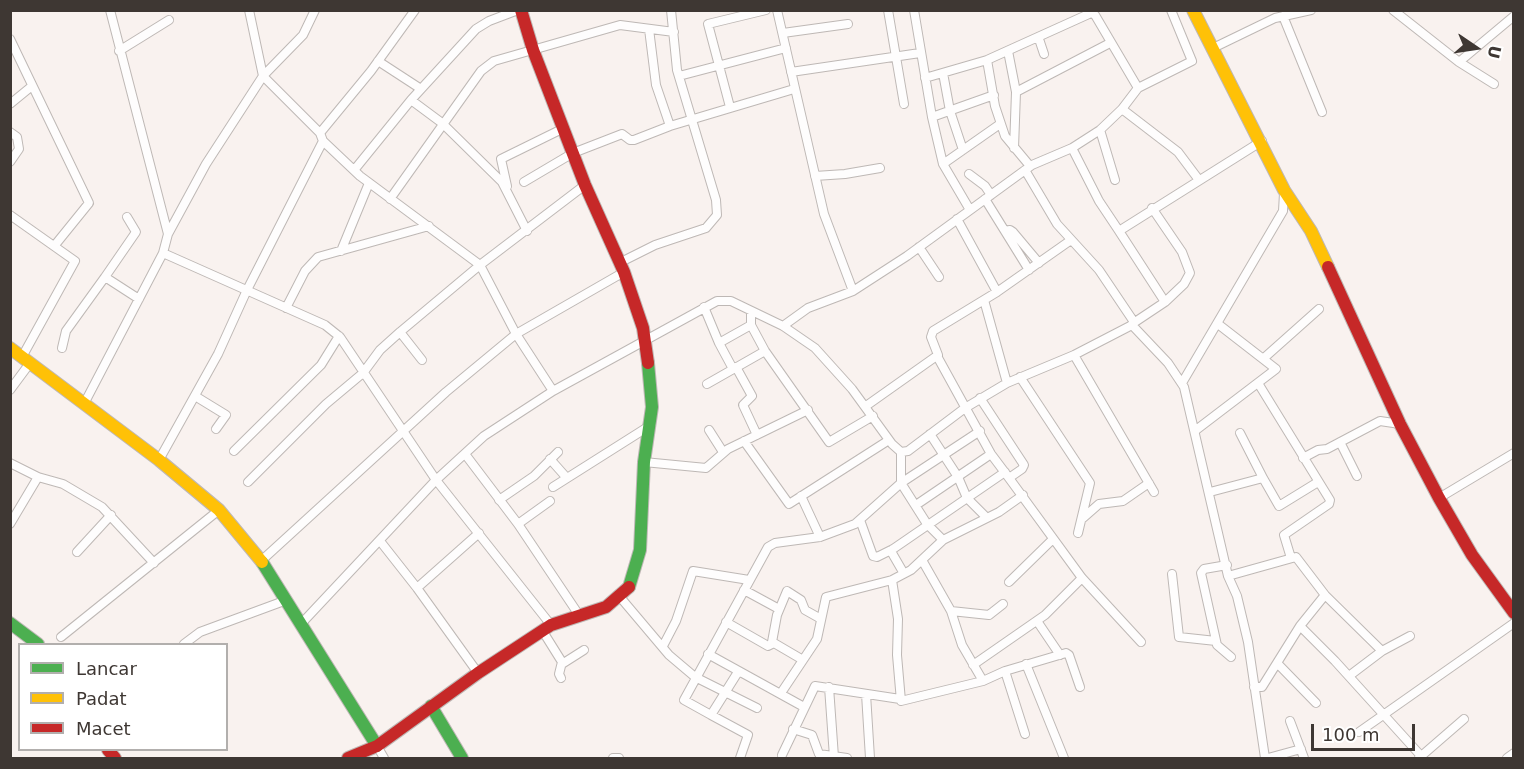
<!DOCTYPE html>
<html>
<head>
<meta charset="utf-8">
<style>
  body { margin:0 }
  #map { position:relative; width:1524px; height:769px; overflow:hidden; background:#f9f2ef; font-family:"DejaVu Sans",sans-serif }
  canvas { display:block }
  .frame { position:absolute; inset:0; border:12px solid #3e3733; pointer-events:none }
  .legend { position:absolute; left:18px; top:643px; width:210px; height:108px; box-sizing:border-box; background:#fff; border:2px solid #b2afad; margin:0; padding:8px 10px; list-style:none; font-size:18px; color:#3e3733 }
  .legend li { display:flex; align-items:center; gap:12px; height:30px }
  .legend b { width:30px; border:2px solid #b2afad }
  .north { position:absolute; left:1446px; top:18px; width:60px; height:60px; -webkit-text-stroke:4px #fff; paint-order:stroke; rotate:103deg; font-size:16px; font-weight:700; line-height:24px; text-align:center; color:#3e3733 }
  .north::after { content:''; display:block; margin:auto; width:21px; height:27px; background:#3e3733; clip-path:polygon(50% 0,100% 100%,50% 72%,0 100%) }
  .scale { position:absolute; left:1311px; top:724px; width:104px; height:27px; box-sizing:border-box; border:3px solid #3e3733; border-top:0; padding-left:8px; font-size:18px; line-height:21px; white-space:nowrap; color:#3e3733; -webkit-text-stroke:4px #fff; paint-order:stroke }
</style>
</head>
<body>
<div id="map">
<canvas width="1524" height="769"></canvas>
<div class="frame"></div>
<ul class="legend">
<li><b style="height:8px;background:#4caf50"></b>Lancar</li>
<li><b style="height:8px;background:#ffc107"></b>Padat</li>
<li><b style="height:8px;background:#c62828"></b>Macet</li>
</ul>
<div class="north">U</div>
<div class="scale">100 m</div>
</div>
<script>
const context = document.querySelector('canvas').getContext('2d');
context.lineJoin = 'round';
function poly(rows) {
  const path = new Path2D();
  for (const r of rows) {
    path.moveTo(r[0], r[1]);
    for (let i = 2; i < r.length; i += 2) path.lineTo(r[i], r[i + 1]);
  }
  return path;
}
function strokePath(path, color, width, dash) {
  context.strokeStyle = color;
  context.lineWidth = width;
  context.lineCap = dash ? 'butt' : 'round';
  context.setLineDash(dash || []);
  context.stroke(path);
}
const street = poly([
  [110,10,168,234,163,253,325,325,340,337,436,480,551,625],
  [249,10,263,76,320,133,323,141,360,176,480,265,516,334,553,391],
  [777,10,824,214,853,291],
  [888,10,904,104],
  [914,10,932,117,943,164,970,210],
  [1171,10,1192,61,1138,88,1122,109,1178,152,1199,180],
  [1393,10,1459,62,1494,84],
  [1283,16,1322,112],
  [649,29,656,85,670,126],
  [783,33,848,24],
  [10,39,89,203,55,245],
  [1039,39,1044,54],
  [1211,49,1275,18,1311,10],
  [119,51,169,20],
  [1008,51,1016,92],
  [987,60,995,106,1005,136,1030,166],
  [378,61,421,89],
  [1459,62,1514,16],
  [791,72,920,53],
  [943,73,950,111,963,150],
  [679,76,786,48],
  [925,78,987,60,1091,13,1095,15,1138,88],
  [411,100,442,123,502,182,527,231],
  [10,104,32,86],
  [730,107,708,24,766,10],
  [932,117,994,95],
  [1100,130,1115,180],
  [10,132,17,137,19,149,10,162],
  [320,133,371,71,415,10],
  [1014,148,1016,92,1110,43],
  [1072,148,1099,201,1119,231],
  [943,164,1000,124],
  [355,169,411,100,476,29,489,21,518,10],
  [1025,170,1057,224,1099,270,1134,322],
  [969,174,985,186,991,195],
  [815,176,845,174,880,168],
  [524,182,573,153,622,134,630,140,634,140,670,126,794,89],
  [507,186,501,159,564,128],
  [390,199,481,71,494,61,620,25,674,32],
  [985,199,1029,270],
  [10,215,75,261,22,357],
  [957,219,997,292],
  [1005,231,1010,230,1013,232,1039,263],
  [168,234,206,164,263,76,303,35,315,10],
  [919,247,939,277],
  [341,251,369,183],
  [619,263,655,245,706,228,717,215,716,200,677,70,671,10],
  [105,277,136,232,127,217],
  [984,300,1007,383],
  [1165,302,1119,231,1262,141],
  [704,307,719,343,751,325],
  [286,308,305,271,318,257,429,226],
  [751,312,751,325,765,351,829,442,873,416],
  [1132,324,1165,302,1184,284,1190,273,1182,252,1152,208],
  [783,326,808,308,853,291,907,256,1032,165,1072,148,1100,130,1122,109],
  [400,332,422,360],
  [719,343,733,369],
  [62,348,66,331,105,277,139,299],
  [1074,355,1154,492],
  [937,356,991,454,1009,478,1082,578,1141,642],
  [1264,358,1319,309],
  [736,367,752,396,743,405,757,435],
  [1020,377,1090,483,1078,533],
  [1182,383,1283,211,1284,193],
  [1258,383,1330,500,1329,504,1284,535,1291,558],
  [707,384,765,351],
  [10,390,30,363],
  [195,396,226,415,216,429],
  [980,398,1024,465,1022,469,1009,478],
  [84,404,163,253],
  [866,406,938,355,931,337,933,331,997,292,1071,240],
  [709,430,723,452],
  [1196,430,1276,369,1218,324],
  [1240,433,1263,478],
  [930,434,958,477,967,498,987,518],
  [744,441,789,504,889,440],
  [1340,442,1357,476],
  [234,451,321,365,339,336],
  [901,452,901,483,927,524,943,540],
  [465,454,518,524,579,615],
  [1303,458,1318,450,1327,449,1380,421,1400,424],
  [550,459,566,477],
  [159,460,218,354,247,290,323,141],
  [644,462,706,468,728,449,808,410],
  [10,463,38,477,63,484,102,507,154,563],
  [248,482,326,404,363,373,380,350,400,332,480,265,585,185],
  [553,487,651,425],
  [1210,492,1263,478,1279,506,1318,482],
  [801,496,820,537],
  [1439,498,1514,453],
  [499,500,534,476,558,452],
  [916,505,991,454],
  [1083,518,1099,504,1123,501,1149,483],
  [860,520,873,556,877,557,893,549,1005,472],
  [10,524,38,477],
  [518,524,550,501],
  [380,541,417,588,478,673],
  [893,549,892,553,903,572],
  [77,552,111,515],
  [922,560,951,611,962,645,983,681],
  [261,561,446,392,516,334,624,272],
  [1227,565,1204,569,1201,573,1217,645,1231,657],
  [1172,574,1179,637,1216,641],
  [1228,576,1296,557,1325,595,1300,626,1262,687,1254,687],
  [892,580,898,619,897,655,901,701,983,681,1005,671,1066,653,1069,655,1080,687],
  [1009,582,1053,539],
  [417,588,479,533],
  [744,590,779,609],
  [1325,595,1382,651,1349,676],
  [620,597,669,655,695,677,757,708],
  [951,611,989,615,1003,604],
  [1037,621,1060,655],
  [726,622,768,646,774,643,803,660],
  [300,625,436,480,484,436,553,391,717,301,731,301,783,326,815,348,852,389,892,444,901,452,908,451,965,408,1007,383,1074,355,1132,325,1168,363,1184,387,1228,576,1237,596,1248,642,1265,758],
  [1300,626,1335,661,1422,757],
  [542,630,562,662,559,674,561,678],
  [61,637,219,510],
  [772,642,777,615,787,591,801,600,805,610,821,619],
  [184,644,200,632,284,601],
  [663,646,676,621,693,571,749,580],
  [1382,651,1410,636],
  [708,654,804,707],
  [1277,663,1316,703],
  [562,664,584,650],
  [1026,664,1064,758],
  [973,665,1045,615,1082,578],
  [1005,671,1025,734],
  [738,672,711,715,684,700,768,547,775,543,820,537,855,524,901,483,980,431],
  [829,687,834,757],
  [781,693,817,639,826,597,892,580,911,570,943,540,999,512,1023,495],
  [866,694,870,758],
  [711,715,748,735,740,758],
  [1290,721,1304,758],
  [793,729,812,735,819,754,847,758],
  [1359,732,1514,623],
  [377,746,384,758],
  [782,755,815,686,900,699],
  [613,758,619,758],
  [1268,758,1301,749],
  [1419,758,1464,719],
  [1507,758,1514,753]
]);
const fast = poly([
  [262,562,377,746],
  [629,587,640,550,644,462,652,407,648,363],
  [10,623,38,644],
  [431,706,462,758]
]);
const slow = poly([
  [1193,10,1284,190,1311,231,1328,267],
  [10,348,159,460,219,510,262,562]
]);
const jam = poly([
  [521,10,533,50,585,185,624,272,643,328,648,363],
  [1328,267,1400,424,1439,498,1472,555,1514,613],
  [108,750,115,758],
  [348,758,377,746,478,673,551,625,606,607,629,587]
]);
strokePath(street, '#beb8b5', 10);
strokePath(fast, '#beb8b5', 14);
strokePath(slow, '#beb8b5', 14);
strokePath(jam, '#beb8b5', 14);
strokePath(street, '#fefdfd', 8);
strokePath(fast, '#4caf50', 12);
strokePath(slow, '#ffc107', 12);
strokePath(jam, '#c62828', 12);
</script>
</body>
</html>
